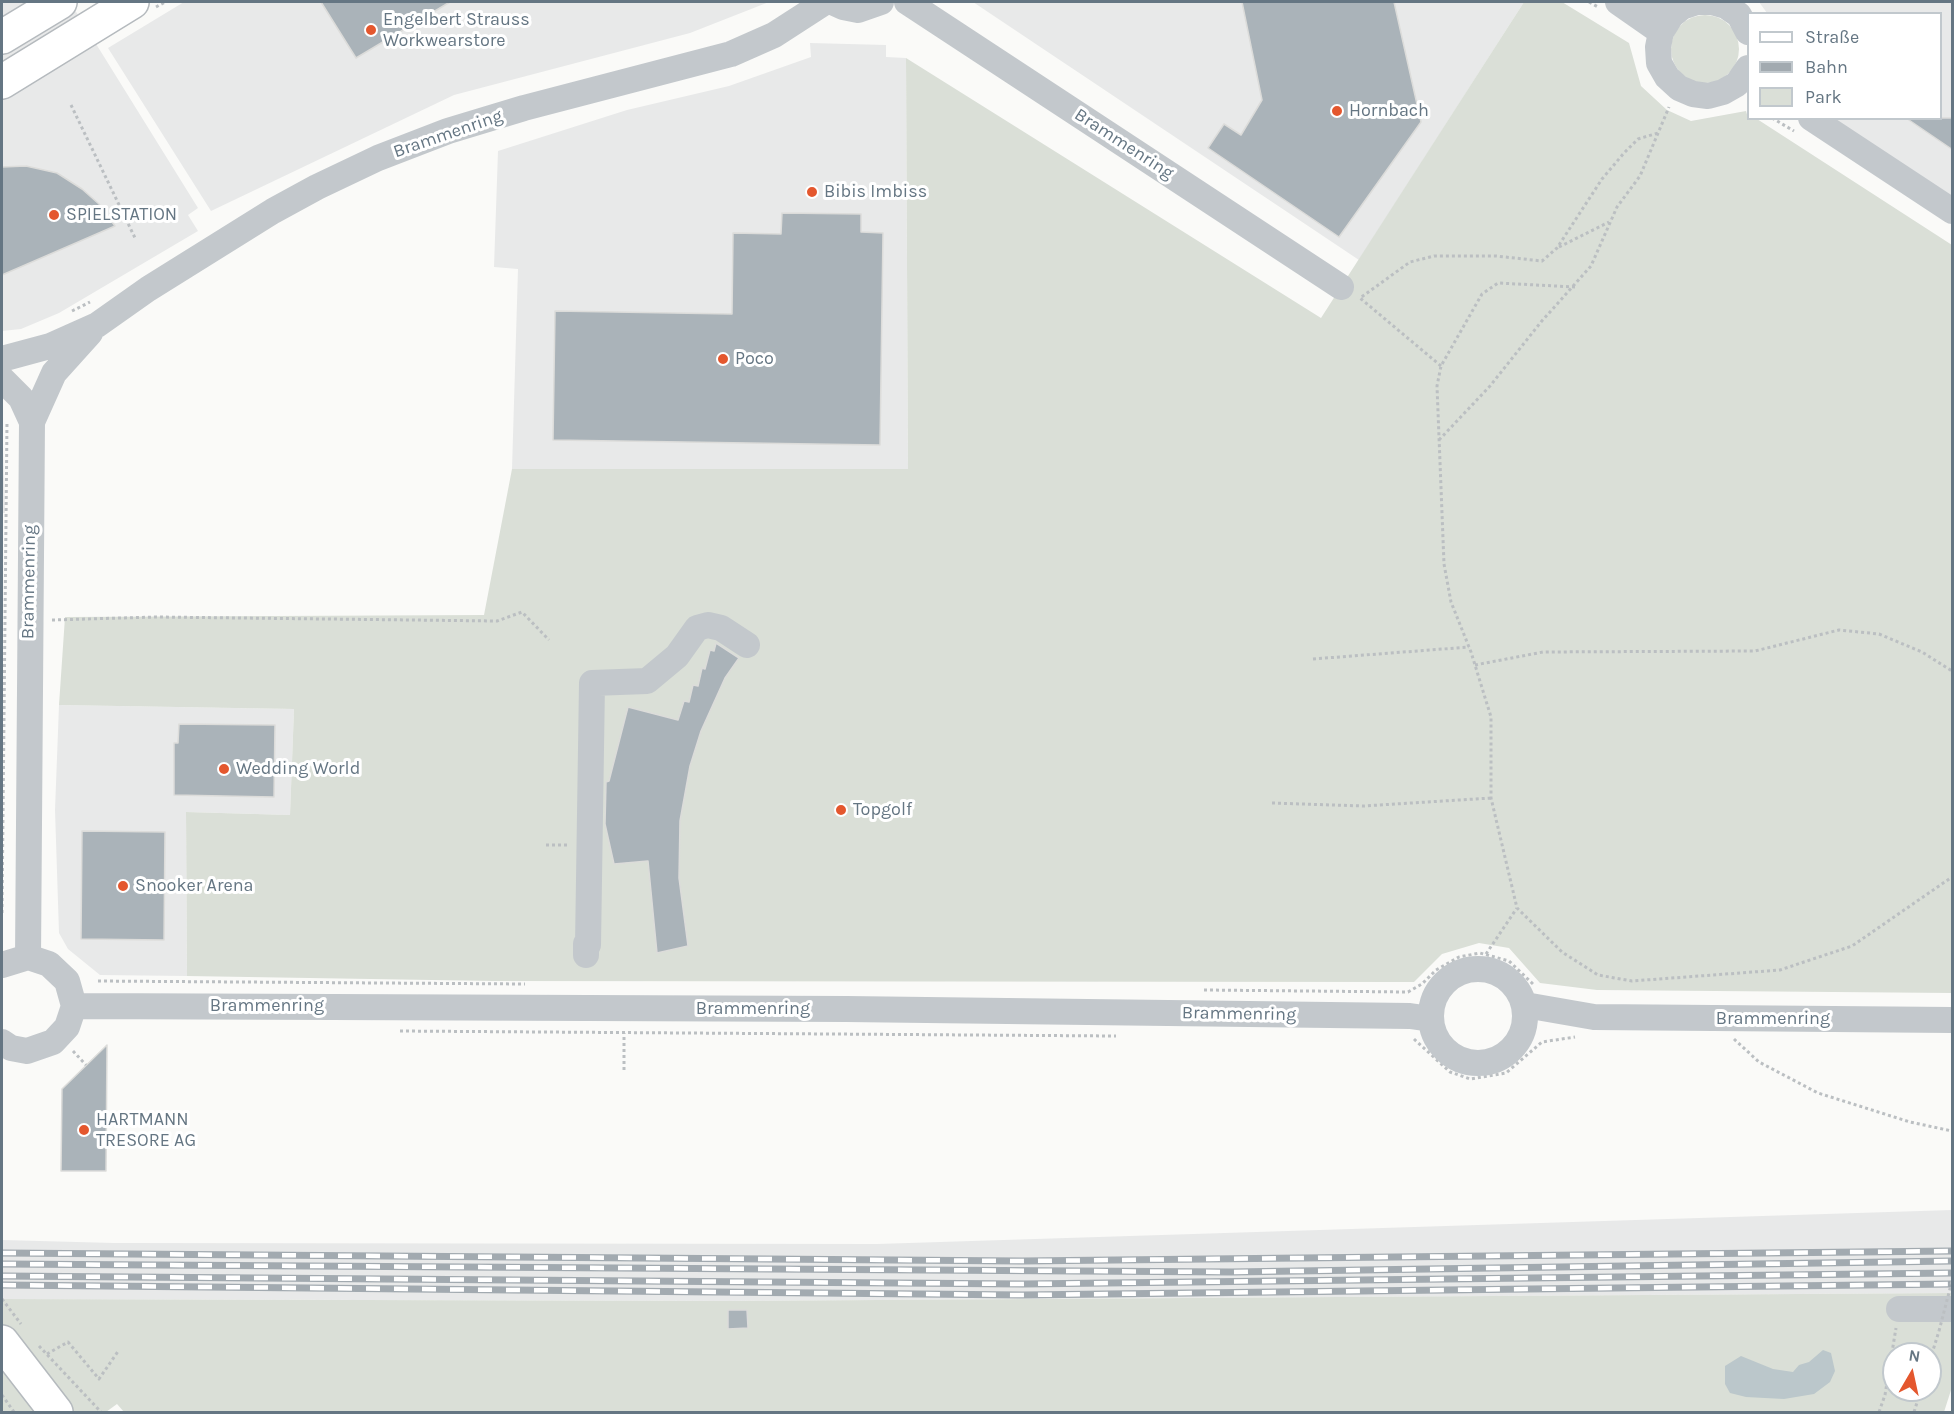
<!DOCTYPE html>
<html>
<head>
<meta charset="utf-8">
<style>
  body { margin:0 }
  #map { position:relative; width:1954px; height:1414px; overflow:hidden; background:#fafaf8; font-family:Karla,sans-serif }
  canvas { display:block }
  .frame { position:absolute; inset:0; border:3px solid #657683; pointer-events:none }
  .legend { position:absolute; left:1747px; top:12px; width:195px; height:108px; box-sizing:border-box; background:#fff; border:2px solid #c1c8cd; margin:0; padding:8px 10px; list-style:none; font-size:18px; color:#657683 }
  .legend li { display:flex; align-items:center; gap:12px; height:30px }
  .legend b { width:30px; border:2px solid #c1c8cd }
  .north { position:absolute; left:1882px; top:1342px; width:60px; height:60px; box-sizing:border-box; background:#fff; border:2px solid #c1c8cd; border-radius:50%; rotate:9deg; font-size:16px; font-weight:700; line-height:24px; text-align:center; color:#657683 }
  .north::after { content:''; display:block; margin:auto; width:21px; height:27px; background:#e4572e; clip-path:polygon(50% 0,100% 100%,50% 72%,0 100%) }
</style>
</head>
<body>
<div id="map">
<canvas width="1954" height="1414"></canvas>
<div class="frame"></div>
<ul class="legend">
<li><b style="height:8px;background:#fff"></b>Straße</li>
<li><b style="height:8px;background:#a2aab0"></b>Bahn</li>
<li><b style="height:16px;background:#dadfd7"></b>Park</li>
</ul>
<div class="north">N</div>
</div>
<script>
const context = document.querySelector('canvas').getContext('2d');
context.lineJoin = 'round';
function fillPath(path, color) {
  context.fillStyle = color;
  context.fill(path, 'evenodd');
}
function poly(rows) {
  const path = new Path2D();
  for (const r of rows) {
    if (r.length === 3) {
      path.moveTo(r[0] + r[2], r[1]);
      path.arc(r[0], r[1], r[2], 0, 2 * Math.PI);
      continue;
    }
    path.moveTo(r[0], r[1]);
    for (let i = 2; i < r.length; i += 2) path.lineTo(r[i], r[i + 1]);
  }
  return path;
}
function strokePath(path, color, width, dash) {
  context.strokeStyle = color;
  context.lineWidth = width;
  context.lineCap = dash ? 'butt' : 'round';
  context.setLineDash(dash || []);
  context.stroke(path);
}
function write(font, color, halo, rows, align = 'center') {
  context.font = font + ' Karla,sans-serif';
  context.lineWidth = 6;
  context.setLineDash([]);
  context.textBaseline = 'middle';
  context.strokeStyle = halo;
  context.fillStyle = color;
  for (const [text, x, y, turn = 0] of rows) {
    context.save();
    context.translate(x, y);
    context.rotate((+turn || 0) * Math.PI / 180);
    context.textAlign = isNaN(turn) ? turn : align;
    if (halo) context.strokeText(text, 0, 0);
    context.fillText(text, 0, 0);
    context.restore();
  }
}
const built = poly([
  [2,2,70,2,198,208,188,215,198,231,59,313,21,329,2,331],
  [184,2,769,2,690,33,454,95,211,211,108,48],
  [973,2,1524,2,1359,260],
  [1759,2,1952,2,1952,197,1832,119,1940,118,1940,14,1767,13],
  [810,43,886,45,886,57,906,58,908,469,512,469,518,269,494,267,498,151,627,110,729,86,811,57],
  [2,412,5,513,2,513],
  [59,705,294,709,290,815,186,812,187,976,100,975,68,949,59,933,55,810],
  [1952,1210,1952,1293,725,1301,2,1299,2,1240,114,1243,877,1244]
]);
const green = poly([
  [1524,2,1562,2,1629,43,1641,86,1667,110,1691,121,1746,111,1748,118,1757,119,1952,245,1952,993,1597,990,1540,983,1509,948,1479,943,1442,954,1414,982,1400,982,493,981,187,976,186,812,290,815,294,709,59,705,65,617,484,615,512,469,908,469,906,58,1321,318],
  [1705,49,34],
  [1952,1293,1952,1387,1944,1412,124,1412,117,1404,106,1412,2,1412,2,1299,725,1301],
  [1894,1354,1930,1354,1930,1390,1894,1390]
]);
const water = poly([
  [1823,1350,1831,1353,1835,1371,1830,1382,1814,1394,1784,1399,1746,1397,1730,1393,1725,1384,1725,1366,1741,1356,1773,1369,1793,1372,1799,1365,1809,1362]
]);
const building = poly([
  [321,2,450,2,356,58,321,2],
  [1242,2,1394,2,1421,122,1339,237,1208,148,1224,124,1241,135,1262,100,1242,2],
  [1906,118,1953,118,1953,150,1906,118],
  [26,166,57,173,82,189,99,204,115,226,2,275,2,167,26,166],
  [782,213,861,214,861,232,883,233,880,445,553,440,555,311,732,314,733,233,781,234,782,213],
  [716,643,739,658,725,678,701,731,690,766,680,821,679,878,688,946,657,953,648,861,614,864,605,824,606,782,609,781,628,707,678,720,684,701,689,702,693,685,698,686,702,668,705,669,710,650,714,651,716,643],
  [179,724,275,725,274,797,174,795,174,743,178,743,179,724],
  [82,831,165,832,164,940,81,939,82,831],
  [107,1045,106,1171,61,1171,62,1089,107,1045],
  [728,1310,747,1310,748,1328,728,1329,728,1310]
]);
const path = poly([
  [1589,2,1598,7],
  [156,7,165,2],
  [71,105,136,240],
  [1772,118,1794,131],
  [1559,247,1609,222],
  [1575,287,1498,283,1482,294,1466,322,1441,366,1437,386,1444,564,1451,602,1471,652,1491,717,1491,798,1517,908,1562,952,1598,975,1632,981,1780,970,1852,946,1952,877],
  [72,311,90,302],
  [1441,366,1360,298,1410,262,1434,256,1496,256,1542,261,1557,248,1602,179,1624,153,1638,139,1658,133],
  [1439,440,1490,386,1541,322,1591,266,1617,207,1640,176,1669,107],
  [52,620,156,617,497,621,522,612,549,640],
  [1313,659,1469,647],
  [1475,665,1543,652,1755,651,1839,630,1879,634,1922,652,1952,671],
  [1272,803,1363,806,1491,798],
  [546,845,569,845],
  [2,913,7,422],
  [1486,954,1517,908],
  [98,981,525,984],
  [1204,990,1408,992,1422,984,1436,970,1459,957,1480,953,1509,961,1534,985],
  [400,1031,1116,1036],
  [1414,1039,1450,1072,1470,1079,1506,1073,1542,1042,1575,1037],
  [1734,1039,1759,1062,1818,1093,1910,1122,1952,1131],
  [73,1051,86,1065],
  [624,1070,624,1033],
  [2,1299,21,1324],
  [39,1346,101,1412],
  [47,1354,68,1342,99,1379,119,1350],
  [1930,1360,1939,1331],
  [2,1395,14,1412],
  [1879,1412,1885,1395,1896,1328],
  [1914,1412,1921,1390]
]);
const minor = poly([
  [832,2,843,7,858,10,881,2],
  [907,2,1341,287],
  [1618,2,1661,32],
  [1649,2,1676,12],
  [1748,32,1739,15,1726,6,1712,2,1697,2,1682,7,1671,16,1661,32,1658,47,1659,63,1667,77,1679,88,1693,94,1708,96,1723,92,1737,84,1748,68],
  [1811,118,1952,211],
  [2,359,50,346,97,325,148,289,273,211,317,187,378,158,448,131,524,108,731,54,774,35,825,2],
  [2,379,21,398,32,422,28,957],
  [32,422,54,373,90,333],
  [586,955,586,944,588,945,592,683,647,681,677,656,697,628,708,625,721,628,747,645],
  [2,965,28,957,49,964,67,981,74,1006,67,1027,53,1042,27,1051,11,1048,2,1042],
  [1478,1016,47],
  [1525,1005,1594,1017,1952,1020],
  [74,1006,846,1009,1410,1016,1431,1019],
  [1899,1309,1952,1309]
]);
const major = poly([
  [2,37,60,2],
  [2,82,132,2],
  [2,1342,56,1412]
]);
const rail = poly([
  [2,1253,1022,1261,1952,1251],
  [2,1264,1232,1272,1952,1261],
  [2,1276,1023,1284,1952,1273],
  [2,1285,1022,1295,1952,1284]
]);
const pathBridge = poly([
  [1939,1331,1952,1281]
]);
const markers = [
  [371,30,6,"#e4572e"],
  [1337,111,6,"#e4572e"],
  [812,192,6,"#e4572e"],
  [54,215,6,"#e4572e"],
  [723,359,6,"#e4572e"],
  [224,769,6,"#e4572e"],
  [841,810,6,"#e4572e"],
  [123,886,6,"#e4572e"],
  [84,1130,6,"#e4572e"]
];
const poiNames = [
  ["Engelbert Strauss",383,20],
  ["Workwearstore",383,41],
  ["Hornbach",1349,111],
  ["Bibis Imbiss",824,192],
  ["SPIELSTATION",66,215],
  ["Poco",735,359],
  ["Wedding World",236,769],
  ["Topgolf",853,810],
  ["Snooker Arena",135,886],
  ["HARTMANN",96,1120],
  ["TRESORE AG",96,1141]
];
const streetNames = [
  ["Brammenring",448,134,-19],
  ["Brammenring",1124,144,33],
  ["Brammenring",29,582,-89],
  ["Brammenring",267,1006],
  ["Brammenring",753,1009],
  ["Brammenring",1239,1014,1],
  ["Brammenring",1773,1019]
];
fillPath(built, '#e8e9e9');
fillPath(green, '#dadfd7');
fillPath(water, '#bbc7cb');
fillPath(building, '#aab3b9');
strokePath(building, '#dcdcda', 1.5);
strokePath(major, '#b5babe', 36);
strokePath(path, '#bbbfc2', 3, [3, 3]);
strokePath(minor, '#c3c8cc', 26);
strokePath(major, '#fff', 33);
strokePath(rail, '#a2aab0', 7);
strokePath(rail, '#fff', 4.5, [14]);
strokePath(pathBridge, '#bbbfc2', 3, [3, 3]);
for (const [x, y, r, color] of markers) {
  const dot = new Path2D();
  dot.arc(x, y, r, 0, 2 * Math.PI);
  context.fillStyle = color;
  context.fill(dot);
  strokePath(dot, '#fff', 2);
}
write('18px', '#657683', '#fff', poiNames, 'left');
write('18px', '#657683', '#fff', streetNames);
</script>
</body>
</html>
